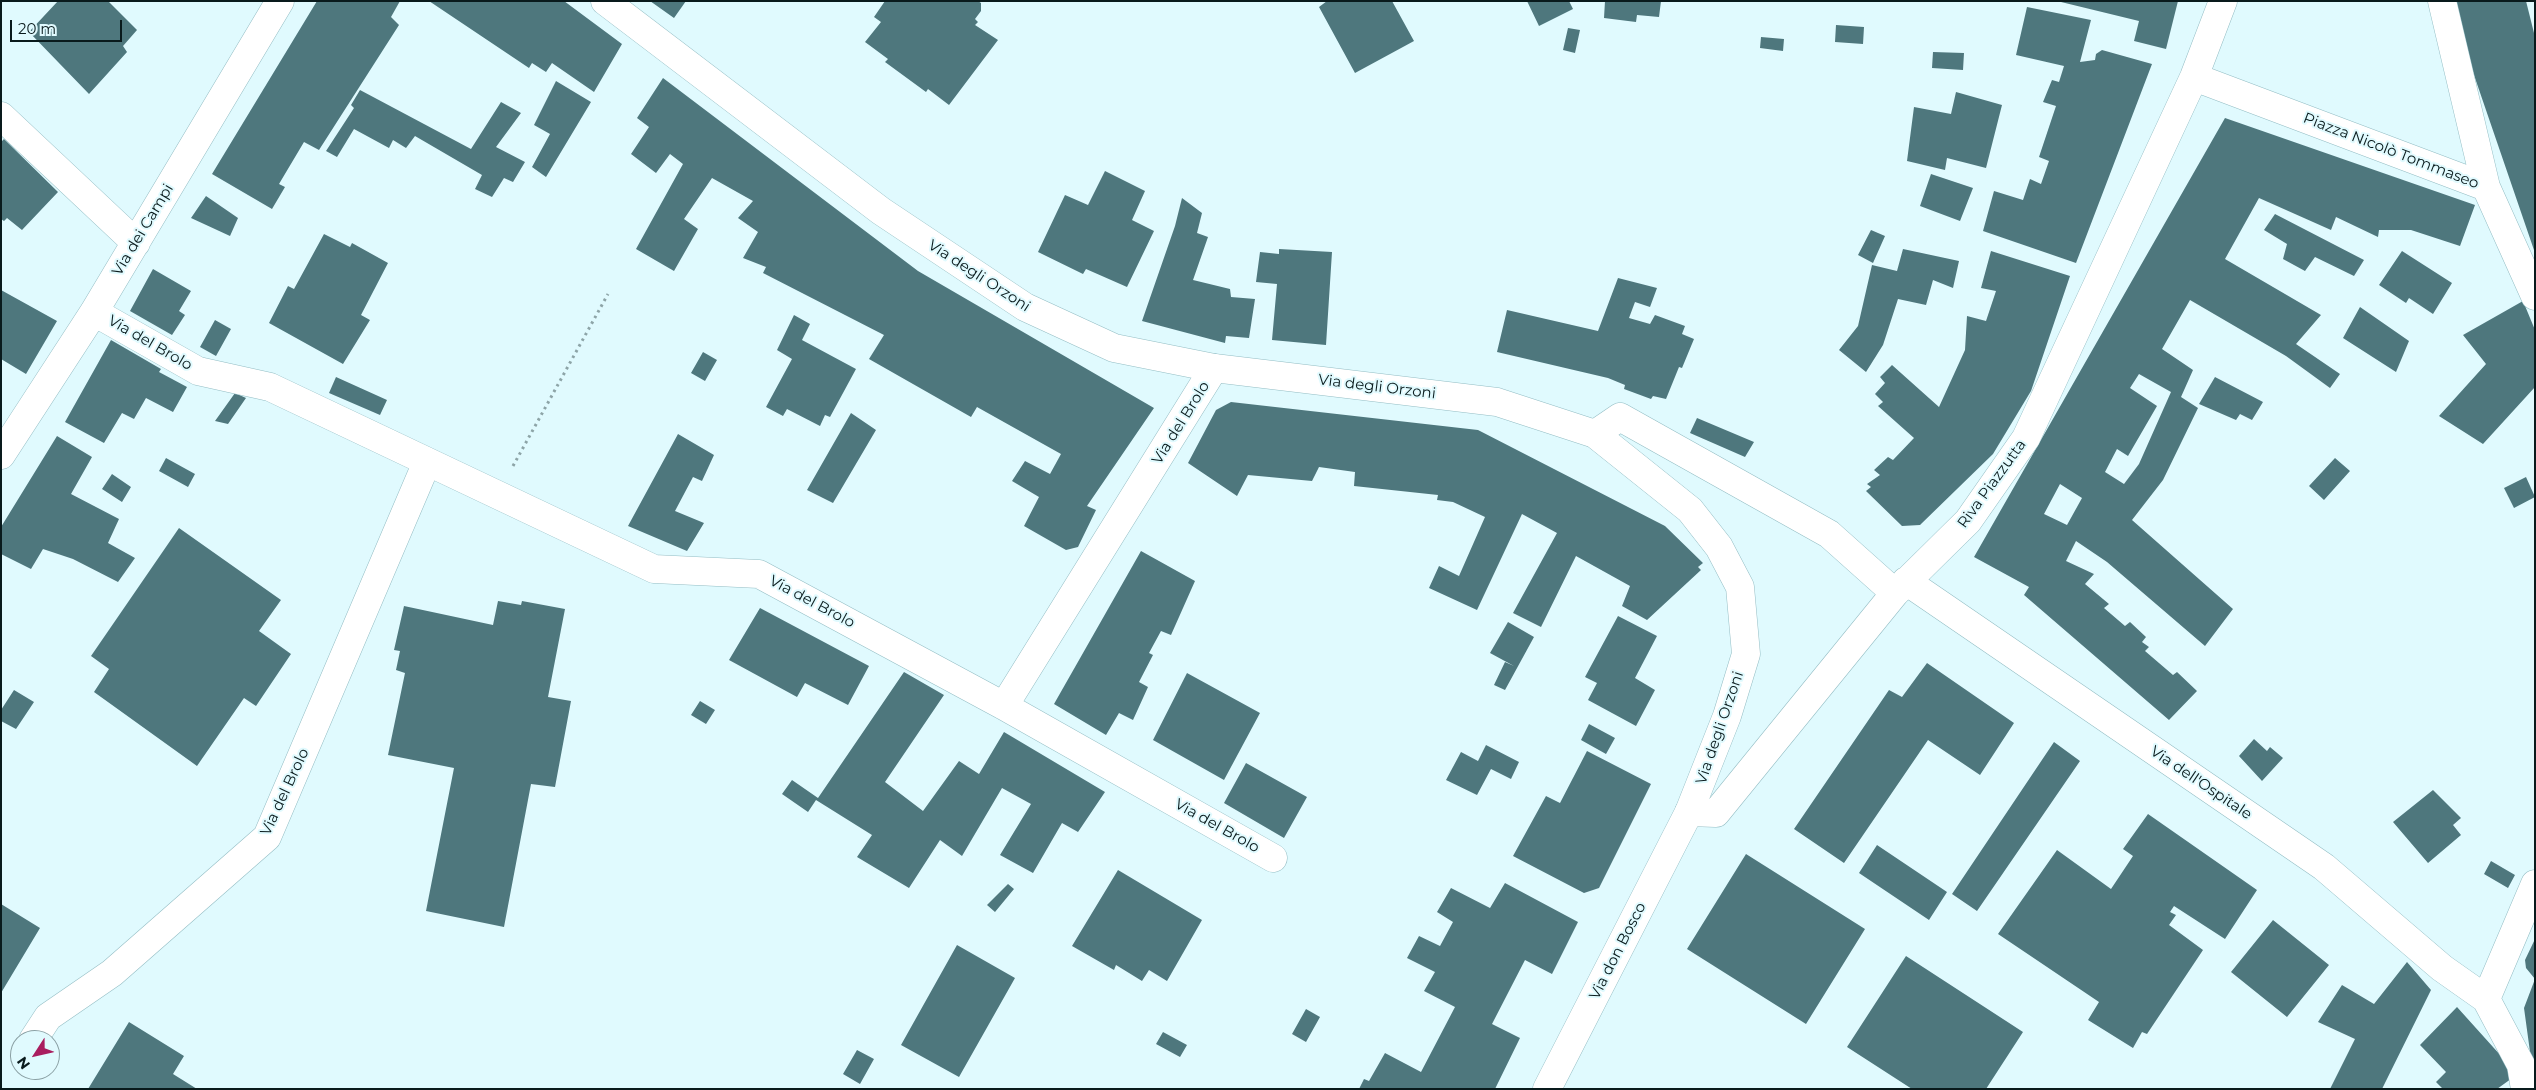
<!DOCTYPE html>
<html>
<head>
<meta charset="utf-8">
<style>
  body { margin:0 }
  #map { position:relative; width:2536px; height:1090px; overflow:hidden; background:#e0fafe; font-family:Montserrat,sans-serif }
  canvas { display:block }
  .frame { position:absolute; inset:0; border:2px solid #091a1c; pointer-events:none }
  .north { position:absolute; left:10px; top:1030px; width:50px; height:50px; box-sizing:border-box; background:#e0fafe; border:1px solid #8aa0a4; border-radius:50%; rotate:235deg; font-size:14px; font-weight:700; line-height:20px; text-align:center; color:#091a1c }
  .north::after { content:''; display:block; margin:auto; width:18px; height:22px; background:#a91d5f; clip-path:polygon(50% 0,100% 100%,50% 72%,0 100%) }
  .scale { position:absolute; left:10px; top:20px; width:112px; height:22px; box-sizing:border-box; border:2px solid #091a1c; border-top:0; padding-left:6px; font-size:15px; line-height:18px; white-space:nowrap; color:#091a1c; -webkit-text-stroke:4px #e0fafe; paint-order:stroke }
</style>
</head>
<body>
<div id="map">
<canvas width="2536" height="1090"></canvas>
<div class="frame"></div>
<div class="north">N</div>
<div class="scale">20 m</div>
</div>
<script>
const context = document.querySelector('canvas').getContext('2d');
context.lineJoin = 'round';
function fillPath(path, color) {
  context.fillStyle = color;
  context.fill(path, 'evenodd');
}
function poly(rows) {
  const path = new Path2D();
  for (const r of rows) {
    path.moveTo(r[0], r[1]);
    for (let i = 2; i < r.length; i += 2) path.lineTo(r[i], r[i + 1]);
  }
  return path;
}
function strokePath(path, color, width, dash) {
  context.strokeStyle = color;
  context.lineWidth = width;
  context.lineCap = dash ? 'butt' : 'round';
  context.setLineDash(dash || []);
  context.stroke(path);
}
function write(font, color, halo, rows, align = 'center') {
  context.font = font + ' Montserrat,sans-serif';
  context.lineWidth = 4;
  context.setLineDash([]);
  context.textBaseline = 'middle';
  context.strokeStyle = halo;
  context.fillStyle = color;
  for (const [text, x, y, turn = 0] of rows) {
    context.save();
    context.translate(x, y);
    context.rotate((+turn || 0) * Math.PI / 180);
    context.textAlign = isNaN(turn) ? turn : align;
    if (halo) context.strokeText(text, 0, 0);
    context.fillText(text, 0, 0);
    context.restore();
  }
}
const building = poly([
  [58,1,108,1,137,30,123,46,127,52,89,94,29,32],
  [317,1,400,1,391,17,399,25,319,150,304,142,279,184,285,187,272,209,212,174],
  [429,1,564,1,622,44,594,92,552,63,546,72,532,63,529,68],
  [650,1,686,1,674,18],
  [885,1,978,1,981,3,981,11,975,19,978,22,975,25,998,40,949,105,928,89,926,92,885,62,888,59,865,42,881,22,874,17],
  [1327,1,1392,1,1414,41,1355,73,1319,7],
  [1527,1,1569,1,1573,9,1539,26],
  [1605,1,1661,1,1659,17,1637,15,1636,22,1604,18],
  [2178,1,2166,49,2134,41,2139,21,2061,2],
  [2455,1,2526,1,2535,37,2535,253,2463,43],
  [2027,7,2091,20,2080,62,2095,60,2096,54,2102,50,2152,64,2076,263,1983,231,1994,191,2023,200,2030,179,2041,184,2049,161,2039,157,2056,106,2043,102,2052,80,2059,82,2064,66,2016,55],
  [1836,25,1864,27,1863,44,1835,42],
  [1568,28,1580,30,1575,53,1563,50],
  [1761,37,1784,39,1783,51,1760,48],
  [1933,52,1964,53,1963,70,1932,68],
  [663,78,918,271,1154,408,1087,506,1096,510,1078,547,1066,550,1024,526,1039,497,1012,481,1025,461,1050,474,1061,454,977,407,971,417,869,359,884,335,763,273,766,267,743,258,758,232,738,218,753,201,712,178,684,219,698,229,674,271,636,249,683,164,670,154,656,173,631,154,649,127,637,118],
  [556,81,591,102,546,177,532,167,550,134,534,125],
  [360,90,471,149,501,102,521,113,496,147,525,162,513,182,504,178,492,197,475,189,482,175,415,136,406,148,393,140,389,148,354,129,337,157,326,151,354,108,351,105],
  [1956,92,2002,105,1986,168,1947,158,1945,170,1907,161,1914,107,1951,114],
  [2225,118,2475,205,2460,246,2411,230,2379,230,2378,237,2336,217,2331,230,2259,198,2225,259,2321,315,2296,344,2340,374,2330,388,2286,356,2190,300,2162,349,2193,370,2181,397,2198,408,2163,480,2132,520,2233,609,2205,646,2107,562,2076,541,2066,561,2094,574,2085,584,2109,604,2104,608,2125,626,2130,622,2146,637,2142,642,2149,647,2145,651,2173,675,2177,672,2197,691,2169,720,2024,595,2029,587,1974,557],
  [2139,374,2171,392,2139,464,2124,484,2105,472,2117,449,2128,456,2157,406,2130,388],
  [2060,484,2082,498,2067,525,2044,514],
  [4,139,58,192,22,230,7,218,4,221,1,219,1,142],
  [1105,171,1145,191,1132,220,1154,231,1127,287,1086,269,1083,274,1038,252,1065,195,1088,205],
  [1931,174,1973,188,1960,221,1920,206],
  [206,196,238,218,230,236,191,218],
  [1182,198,1202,213,1197,233,1208,237,1193,280,1230,289,1231,297,1255,299,1249,338,1226,336,1225,343,1142,321,1175,226],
  [2275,214,2364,260,2354,276,2315,257,2305,271,2283,259,2287,244,2264,230],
  [1871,230,1885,236,1873,263,1858,255],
  [324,234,350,247,352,243,388,263,361,315,370,320,343,364,269,323,288,286,294,289],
  [1279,249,1332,252,1326,345,1272,340,1277,284,1256,282,1260,252,1279,254],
  [1903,249,1959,261,1953,288,1933,280,1926,305,1898,299,1883,345,1866,372,1839,350,1858,326,1872,265,1897,271],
  [1991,251,2070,276,2031,391,1993,454,1920,525,1902,526,1866,491,1871,487,1867,484,1880,475,1874,470,1888,457,1893,460,1914,438,1878,406,1883,402,1875,394,1885,383,1880,377,1892,365,1939,407,1965,350,1967,316,1986,321,1996,291,1981,288],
  [2402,251,2452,283,2433,314,2409,298,2406,303,2379,285],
  [153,269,191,291,179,311,185,315,172,335,130,311],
  [1618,278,1657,288,1650,307,1635,302,1629,318,1650,324,1655,315,1685,326,1682,334,1694,339,1682,368,1679,367,1666,399,1653,396,1651,399,1624,389,1625,385,1608,378,1497,352,1507,310,1598,331],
  [1,290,57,321,26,374,1,359],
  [2523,301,2535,330,2535,387,2483,444,2439,416,2486,364,2463,335],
  [2360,307,2409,341,2396,372,2343,338],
  [794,315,810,324,802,340,856,369,830,417,825,415,820,426,787,409,783,416,766,407,792,359,777,350],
  [215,320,231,329,216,356,200,347],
  [111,340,161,369,159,372,187,387,173,412,146,398,134,419,122,413,104,443,65,422],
  [703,352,717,360,705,381,691,373],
  [336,377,387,400,380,415,329,393],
  [2215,377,2263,402,2252,420,2240,414,2236,420,2199,404],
  [235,393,246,398,228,424,215,421],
  [1231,402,1478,430,1665,526,1703,563,1698,567,1701,570,1647,620,1622,606,1630,586,1576,556,1541,627,1513,613,1557,533,1522,514,1477,610,1429,588,1439,566,1459,576,1485,517,1453,502,1437,500,1438,495,1354,486,1355,472,1319,467,1312,481,1248,475,1237,496,1188,463,1216,410],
  [851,413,876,430,833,503,807,490],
  [1697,418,1754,442,1745,457,1690,433],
  [678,434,714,455,702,481,693,477,675,511,704,523,687,551,628,526],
  [57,436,92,457,71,494,119,519,108,543,135,558,118,582,73,559,43,549,31,569,1,554,1,527],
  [166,458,195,474,188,487,159,471],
  [2335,458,2350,471,2324,500,2309,486],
  [112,474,131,487,122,502,102,489],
  [2526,477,2535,497,2514,508,2504,488],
  [179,528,281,600,259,631,291,654,256,706,244,698,197,766,94,692,109,669,91,656],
  [1141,551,1195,581,1171,635,1161,631,1149,653,1153,655,1139,682,1148,687,1133,720,1119,713,1106,735,1054,704],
  [498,601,521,605,522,601,565,609,548,697,571,701,555,787,531,784,504,927,426,911,454,768,388,755,405,673,396,670,400,651,394,650,404,606,493,625],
  [760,608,869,666,848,705,805,683,797,697,729,660],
  [1618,616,1657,636,1635,678,1655,690,1636,726,1588,700,1597,683,1585,677],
  [1508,622,1534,637,1505,690,1494,685,1505,662,1514,666,1490,653],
  [1927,663,2014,723,1980,775,1928,740,1844,863,1794,829,1889,690,1902,697],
  [904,672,944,695,885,782,923,811,959,761,979,774,1004,732,1105,792,1078,832,1062,823,1033,873,1000,855,1031,804,1002,788,962,856,940,840,909,888,857,857,872,835,816,800,808,812,782,794,792,780,818,798],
  [1187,673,1260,713,1224,780,1153,740],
  [14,690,34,702,16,729,1,721,1,710],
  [700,701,715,710,706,724,691,715],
  [1589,724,1615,738,1606,754,1581,740],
  [2254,739,2267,751,2270,747,2283,758,2262,781,2239,756],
  [2054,742,2080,761,1977,911,1952,894],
  [1486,745,1519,762,1511,779,1491,769,1477,795,1446,780,1461,752,1478,761],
  [1587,751,1651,784,1599,888,1584,893,1513,856,1546,796,1560,803],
  [1246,763,1307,797,1284,838,1224,803],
  [2433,790,2461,818,2453,825,2461,835,2428,863,2393,822],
  [2148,814,2257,890,2225,939,2174,906,2170,912,2176,915,2169,925,2203,950,2147,1034,2142,1032,2133,1048,2088,1020,2099,1002,1998,934,2057,850,2111,889,2133,856,2123,849],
  [1877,845,1947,892,1929,920,1859,873],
  [1746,854,1865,929,1806,1024,1687,949],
  [2491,861,2515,875,2508,888,2484,874],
  [1118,870,1202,920,1167,981,1149,970,1142,981,1116,965,1114,970,1072,946],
  [1505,883,1578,922,1552,974,1525,960,1492,1024,1520,1038,1495,1089,1359,1089,1364,1079,1369,1081,1385,1053,1421,1072,1455,1007,1424,991,1435,972,1407,958,1419,936,1440,946,1453,922,1437,912,1451,888,1490,908],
  [1008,884,1014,889,995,912,987,905],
  [1,904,40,928,1,993],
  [2273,920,2329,965,2287,1017,2231,972],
  [2535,939,2535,1081,2534,1081,2524,1008,2535,979,2526,968,2525,960],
  [957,945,1015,978,959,1077,901,1045],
  [1906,956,2023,1032,1986,1089,1912,1089,1847,1047],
  [2407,962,2431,990,2382,1089,2330,1089,2355,1039,2318,1022,2342,985,2374,1004],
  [2457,1007,2511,1067,2515,1076,2497,1089,2443,1089,2436,1082,2446,1072,2420,1045],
  [1306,1009,1320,1017,1306,1042,1292,1034],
  [129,1022,184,1056,173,1074,197,1089,88,1089],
  [1163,1032,1187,1045,1180,1057,1156,1044],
  [857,1050,874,1059,860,1084,843,1074]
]);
const path = poly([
  [513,466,608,294]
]);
const street = poly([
  [2442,1,2486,187,2535,296],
  [2194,77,2486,187],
  [1,116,136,243],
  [94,312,198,371,270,387,654,569,759,574,1004,706,1273,858],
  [1595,434,1620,417,1829,534,1895,593],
  [1,455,94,312,280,1],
  [1906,581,2324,867,2442,968,2486,999,2521,1065,2525,1089],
  [1004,706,1214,368],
  [1689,812,1716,813,1895,593,1968,521,2026,438,2194,77,2223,1],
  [2486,999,2535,884],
  [33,1040,48,1017,112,973,267,837,427,462]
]);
const secondary = poly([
  [605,1,881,211,1025,307,1114,348,1214,368,1497,402,1595,434,1690,510,1719,547,1740,587,1746,654,1727,716,1689,812,1547,1089]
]);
const streetNames = [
  ["Piazza Nicolò Tommaseo",2391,151,21],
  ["Via dei Campi",143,230,-59],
  ["Via degli Orzoni",979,276,33],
  ["Via del Brolo",150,343,30],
  ["Via degli Orzoni",1377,387,7],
  ["Via del Brolo",1181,423,-58],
  ["Riva Piazzutta",1992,484,-54],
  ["Via del Brolo",812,602,28],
  ["Via degli Orzoni",1720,728,-71],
  ["Via dell'Ospitale",2201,783,34],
  ["Via del Brolo",285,792,-65],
  ["Via del Brolo",1217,826,29],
  ["Via don Bosco",1618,951,-63]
];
fillPath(building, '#4e777d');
strokePath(street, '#93bdc4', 29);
strokePath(secondary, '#93bdc4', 29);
strokePath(path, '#8da4a7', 3, [2.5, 4]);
strokePath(street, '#fff', 28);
strokePath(secondary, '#fff', 28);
write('15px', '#091a1c', '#e0fafe', streetNames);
</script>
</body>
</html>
